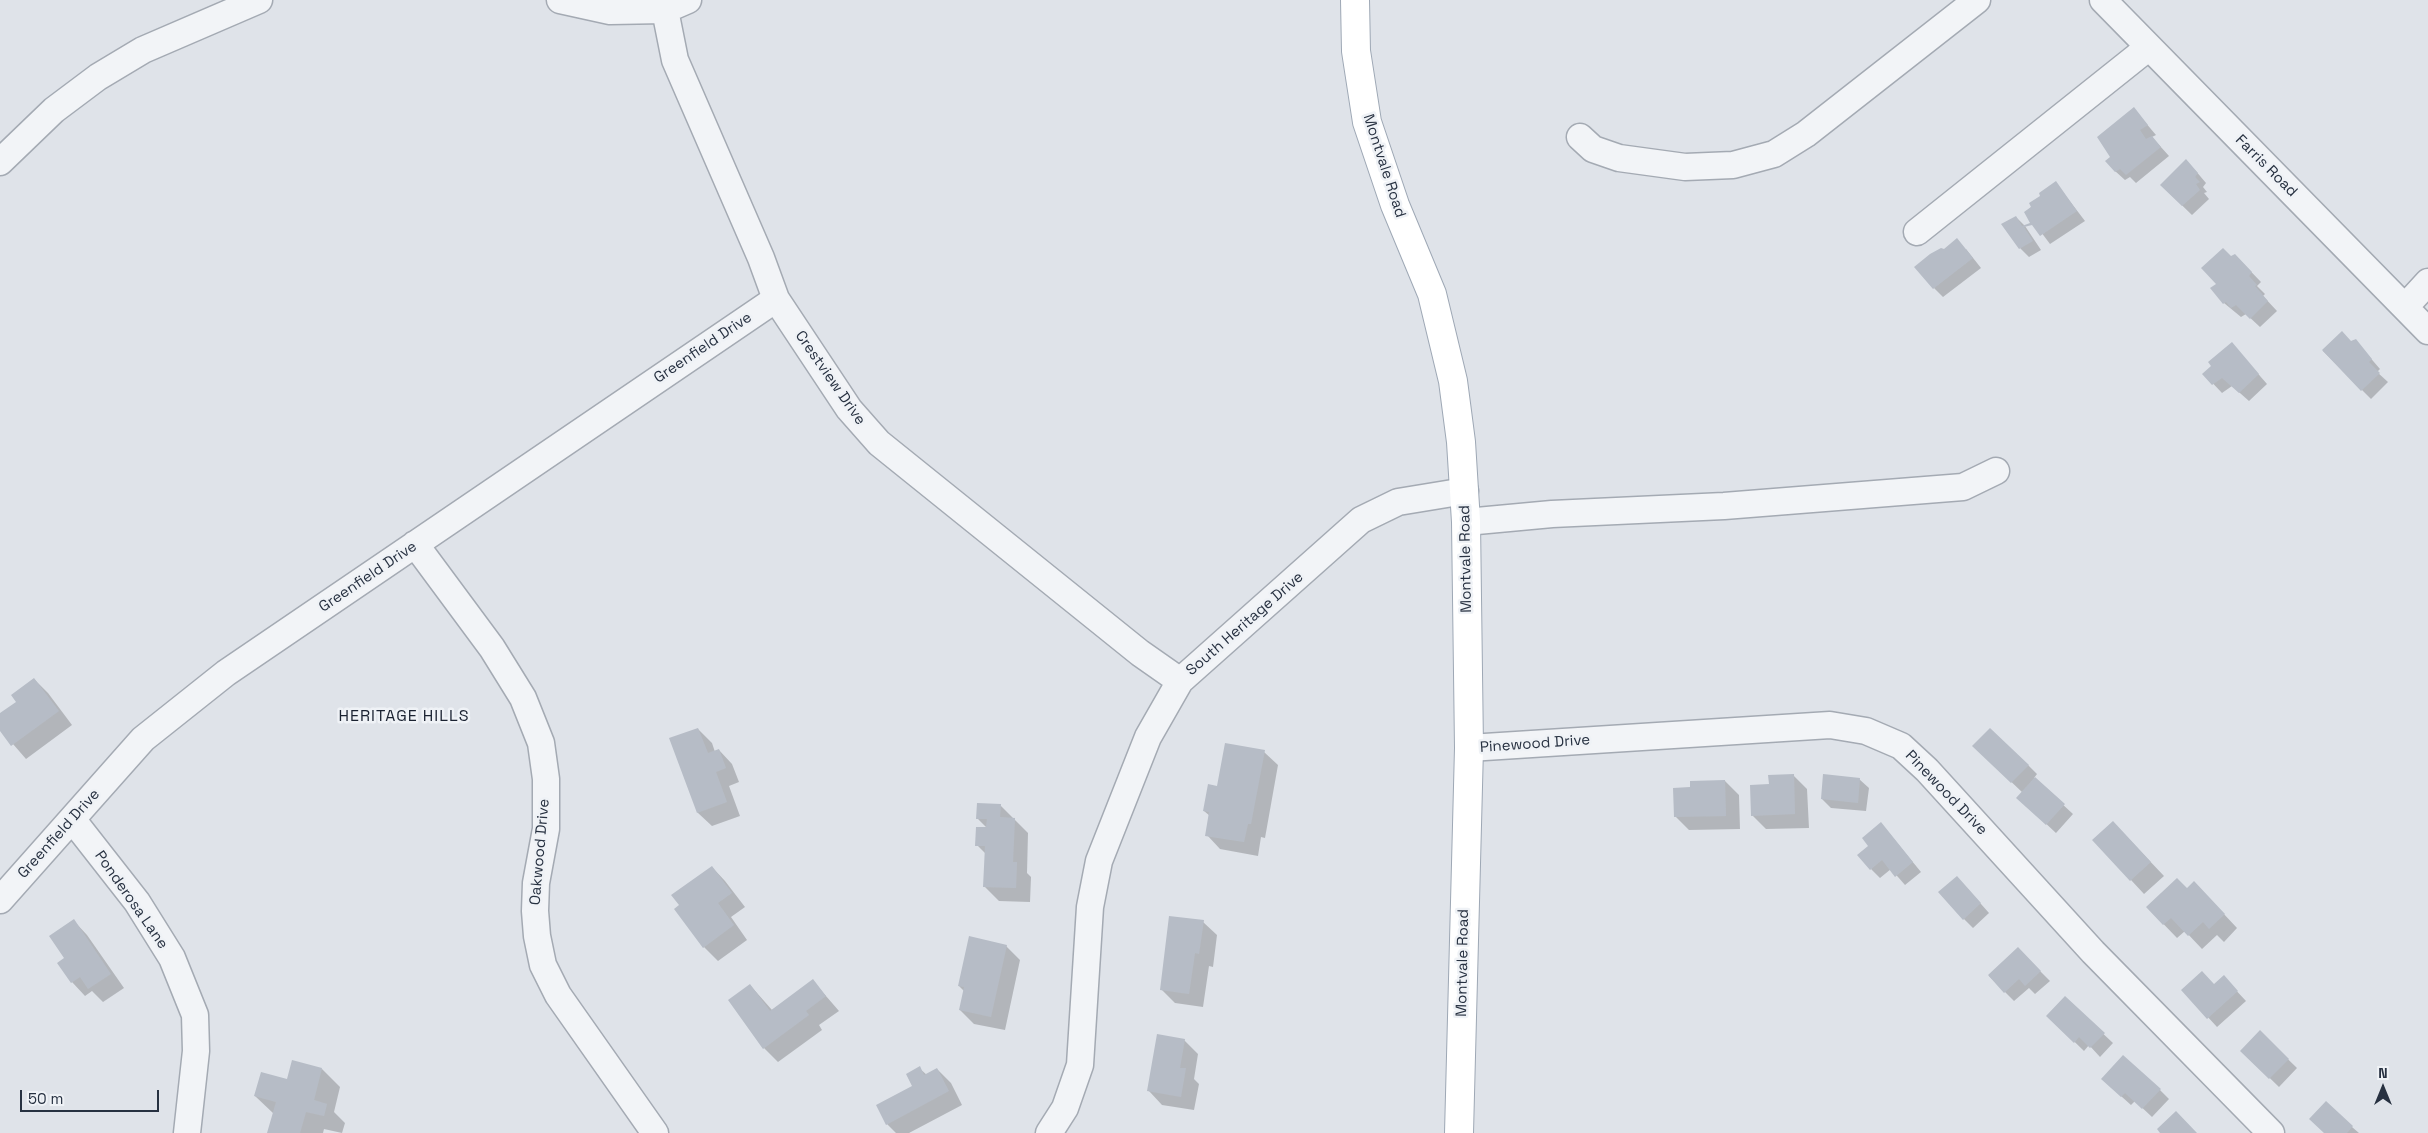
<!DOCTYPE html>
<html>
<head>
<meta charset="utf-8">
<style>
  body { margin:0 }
  #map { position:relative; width:2428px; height:1133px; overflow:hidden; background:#dfe3e9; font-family:"Space Grotesk",sans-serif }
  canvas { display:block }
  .north { position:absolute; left:2358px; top:1063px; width:50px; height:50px; -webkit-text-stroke:4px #eff2f6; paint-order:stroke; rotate:0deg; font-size:14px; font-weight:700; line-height:20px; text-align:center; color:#273141 }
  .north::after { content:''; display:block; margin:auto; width:18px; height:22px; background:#273141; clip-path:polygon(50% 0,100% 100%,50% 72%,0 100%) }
  .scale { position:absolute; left:20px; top:1090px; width:139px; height:22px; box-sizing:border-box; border:2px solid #273141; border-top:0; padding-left:6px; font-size:15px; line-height:18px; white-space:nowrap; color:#273141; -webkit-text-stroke:4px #eff2f6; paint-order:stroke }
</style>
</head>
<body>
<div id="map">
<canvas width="2428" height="1133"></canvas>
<div class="north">N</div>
<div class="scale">50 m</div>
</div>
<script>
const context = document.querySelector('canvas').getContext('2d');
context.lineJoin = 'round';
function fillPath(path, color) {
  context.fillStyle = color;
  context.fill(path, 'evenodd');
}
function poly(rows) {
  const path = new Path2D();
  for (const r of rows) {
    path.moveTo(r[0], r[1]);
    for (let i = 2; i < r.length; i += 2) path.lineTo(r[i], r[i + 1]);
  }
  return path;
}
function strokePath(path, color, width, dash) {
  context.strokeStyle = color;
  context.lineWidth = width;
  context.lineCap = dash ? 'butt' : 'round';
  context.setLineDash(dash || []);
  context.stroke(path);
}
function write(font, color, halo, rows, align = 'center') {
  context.font = font + ' "Space Grotesk",sans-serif';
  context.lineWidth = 5;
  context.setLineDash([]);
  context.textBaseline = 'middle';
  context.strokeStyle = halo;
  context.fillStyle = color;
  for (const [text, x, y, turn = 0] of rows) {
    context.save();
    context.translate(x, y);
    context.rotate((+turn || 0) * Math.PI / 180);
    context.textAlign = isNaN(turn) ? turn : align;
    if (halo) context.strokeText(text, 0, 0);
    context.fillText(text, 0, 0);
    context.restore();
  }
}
const shadow = poly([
  [2134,109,2156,135,2152,137,2169,156,2136,183,2130,177,2125,180,2115,171,2112,157],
  [2195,170,2206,183,2203,187,2207,192,2204,193,2209,199,2192,215,2161,185],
  [2056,183,2085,221,2050,244,2026,212],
  [2016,217,2025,226,2041,250,2029,257,2020,248],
  [1966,249,1981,268,1943,297,1934,288,1944,250],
  [2235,255,2261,282,2257,286,2265,294,2263,296,2277,311,2260,327,2246,314,2241,317,2224,303,2218,284,2230,257],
  [2355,340,2380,369,2377,372,2388,382,2371,399,2323,351],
  [2240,353,2267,384,2249,401,2232,386,2222,393,2204,374],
  [34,679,48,693,72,725,26,759,0,729,0,715,17,702],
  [698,729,712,743,715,752,719,750,732,764,739,782,729,786,740,816,712,826,698,813],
  [1264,752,1278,765,1265,838,1261,837,1258,856,1220,849,1207,835,1210,816,1204,811,1218,787],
  [1983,755,2028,765,2037,774,2034,778,2073,814,2056,833,2027,806,2023,793],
  [1793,775,1807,789,1809,828,1766,829,1752,815,1770,786],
  [1859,779,1869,788,1866,811,1831,808,1822,799],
  [1725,781,1739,795,1740,829,1689,830,1675,816],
  [1000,805,1028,833,1027,873,1031,877,1030,902,999,901,985,887,986,854,977,845,988,829,978,819],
  [1889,833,1921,872,1905,885,1891,869,1880,878,1871,869],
  [2127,837,2164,876,2144,894,2131,880],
  [712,867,725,881,745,907,731,917,747,940,718,961,704,947],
  [1966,887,1989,913,1973,928,1964,919],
  [2187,890,2208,897,2237,928,2224,942,2217,935,2202,949,2185,931,2177,938,2148,908],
  [74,921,87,935,124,988,103,1002,92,991,85,996,72,982,66,958],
  [1203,922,1217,935,1213,967,1209,966,1203,1007,1175,1003,1161,989],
  [1006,946,1020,960,1005,1030,974,1024,960,1010,964,991,959,986],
  [2018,949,2050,981,2035,994,2029,988,2014,1001,1989,976],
  [813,981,839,1011,819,1025,822,1030,778,1062,764,1048,750,985,772,1010],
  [2214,985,2232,986,2246,1001,2217,1027,2183,990],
  [2065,998,2113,1043,2100,1057,2089,1045,2084,1051,2048,1016],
  [2260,1032,2297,1068,2279,1087,2242,1051],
  [1184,1040,1198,1054,1194,1079,1199,1084,1194,1110,1162,1105,1149,1091],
  [919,1068,927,1075,937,1069,951,1083,962,1105,909,1133,896,1133,887,1124,914,1086],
  [322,1069,340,1087,334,1112,345,1123,342,1133,324,1129,323,1133,269,1133,274,1114,255,1096,288,1080],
  [2112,1088,2160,1090,2169,1099,2152,1117,2135,1101,2131,1105],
  [2327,1103,2352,1127,2359,1133,2325,1133]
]);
const building = poly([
  [2134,107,2148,125,2140,130,2146,139,2152,136,2161,147,2126,175,2120,169,2115,172,2105,161,2110,157,2097,137],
  [2186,159,2198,173,2195,177,2200,182,2196,184,2200,190,2182,206,2160,185],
  [2056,181,2077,211,2040,236,2032,225,2024,227,2033,241,2019,249,2001,224,2016,216,2022,226,2030,223,2024,212,2031,207,2029,203,2040,196,2039,193],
  [1957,238,1973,258,1933,289,1914,267,1930,254,1941,248,1944,249],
  [2223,248,2231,256,2235,254,2252,272,2249,276,2257,285,2255,286,2268,301,2250,319,2236,305,2231,308,2226,302,2223,304,2210,288,2216,284,2201,268],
  [2342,331,2351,341,2356,339,2372,359,2369,362,2380,373,2361,391,2322,350],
  [2232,342,2259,374,2239,393,2222,378,2212,385,2202,374,2211,366,2208,362],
  [34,678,59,711,11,746,0,731,0,713,16,702,11,695],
  [698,728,708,753,719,749,726,768,716,772,727,802,697,813,669,738],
  [1990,728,2029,765,2011,783,1972,746],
  [1225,743,1265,750,1251,824,1248,824,1244,842,1205,836,1209,812,1203,811,1208,784,1217,786],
  [1794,774,1795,814,1751,816,1750,785,1769,784,1768,775],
  [1823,774,1860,778,1858,803,1821,799],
  [2035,777,2065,804,2046,825,2016,798],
  [1725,780,1726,816,1674,817,1673,788,1690,787,1690,781],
  [977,803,1001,804,1000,817,1015,818,1013,862,1017,862,1016,888,983,887,985,846,975,846,976,827,986,827,987,819,976,819],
  [2113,821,2151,862,2130,881,2092,840],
  [1881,822,1913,862,1895,877,1882,860,1870,870,1857,855,1868,846,1862,838],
  [712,866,732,893,718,903,734,925,703,948,674,909,679,905,671,895],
  [1957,876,1981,903,1963,920,1938,892],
  [2177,878,2187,888,2194,881,2225,914,2209,929,2203,922,2188,936,2171,918,2163,925,2146,907],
  [1169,916,1204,920,1199,954,1195,953,1189,994,1160,990],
  [74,919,111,974,88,989,80,977,71,983,57,963,64,958,49,936],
  [969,936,1007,945,991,1017,959,1010,964,987,958,986],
  [2018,947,2041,971,2025,986,2019,979,2004,993,1988,975],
  [2202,971,2214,984,2224,975,2238,991,2207,1019,2181,990],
  [813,979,826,996,806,1011,809,1015,763,1049,728,1000,750,984,770,1011],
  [2065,996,2105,1033,2090,1048,2079,1037,2074,1043,2046,1016],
  [2260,1030,2289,1059,2269,1079,2240,1051],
  [1157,1034,1185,1039,1180,1068,1186,1068,1181,1097,1147,1091],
  [2123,1055,2161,1089,2142,1109,2125,1093,2121,1097,2101,1079],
  [292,1060,322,1068,314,1100,327,1104,324,1116,306,1112,300,1133,267,1133,276,1102,254,1096,261,1072,287,1079],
  [920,1066,924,1075,937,1068,949,1091,886,1125,876,1105,912,1086,906,1074],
  [2326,1101,2353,1126,2347,1133,2324,1133,2309,1119],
  [2176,1111,2197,1133,2160,1133,2157,1129]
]);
const minor = poly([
  [560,0,610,11,665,10,688,0],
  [2103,0,2428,331],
  [665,10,675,60,761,258,776,299,849,409,879,443,1140,653,1180,681],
  [1580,137,1593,149,1619,158,1685,167,1733,165,1774,154,1806,134,1977,0],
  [0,162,54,110,98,77,143,50,259,0],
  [1917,232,2149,47],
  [2405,307,2428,282],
  [1466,522,1552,514,1724,506,1963,487,1996,471],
  [415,544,492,648,523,698,541,743,546,779,546,829,536,883,535,911,537,936,543,965,558,995,655,1133],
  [1469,748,1830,725,1866,731,1901,746,1927,770,2093,952,2271,1133],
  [72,819,137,902,172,958,195,1015,196,1051,187,1133],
  [0,900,143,739,226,673,776,299],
  [1049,1133,1065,1108,1080,1065,1090,907,1099,861,1148,737,1180,681,1361,520,1398,502,1465,491]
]);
const major = poly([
  [1355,0,1356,51,1367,122,1395,205,1432,294,1453,381,1461,442,1466,522,1469,748,1459,1133]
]);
const streetNames = [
  ["Montvale Road",1384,166,72],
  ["Farris Road",2266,166,45],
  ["Greenfield Drive",703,348,-34],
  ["Crestview Drive",830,378,55],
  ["Montvale Road",1466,559,-91],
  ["Greenfield Drive",368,577,-34],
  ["South Heritage Drive",1245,624,-41],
  ["Pinewood Drive",1535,744,-4],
  ["Pinewood Drive",1946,793,46],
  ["Greenfield Drive",59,834,-48],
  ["Oakwood Drive",540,852,-85],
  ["Ponderosa Lane",131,900,55],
  ["Montvale Road",1463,963,-89]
];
const neighbourhoodNames = [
  ["HERITAGE HILLS",404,717]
];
fillPath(shadow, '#0003');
fillPath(building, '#b6bcc6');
strokePath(minor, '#a4aab3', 29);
strokePath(major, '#9ea8b5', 30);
strokePath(minor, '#f2f4f7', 26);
strokePath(major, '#fff', 28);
write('15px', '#273141', '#eff2f6', streetNames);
context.letterSpacing = '1px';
write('16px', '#1a2231', '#eff2f6', neighbourhoodNames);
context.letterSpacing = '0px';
</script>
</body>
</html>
